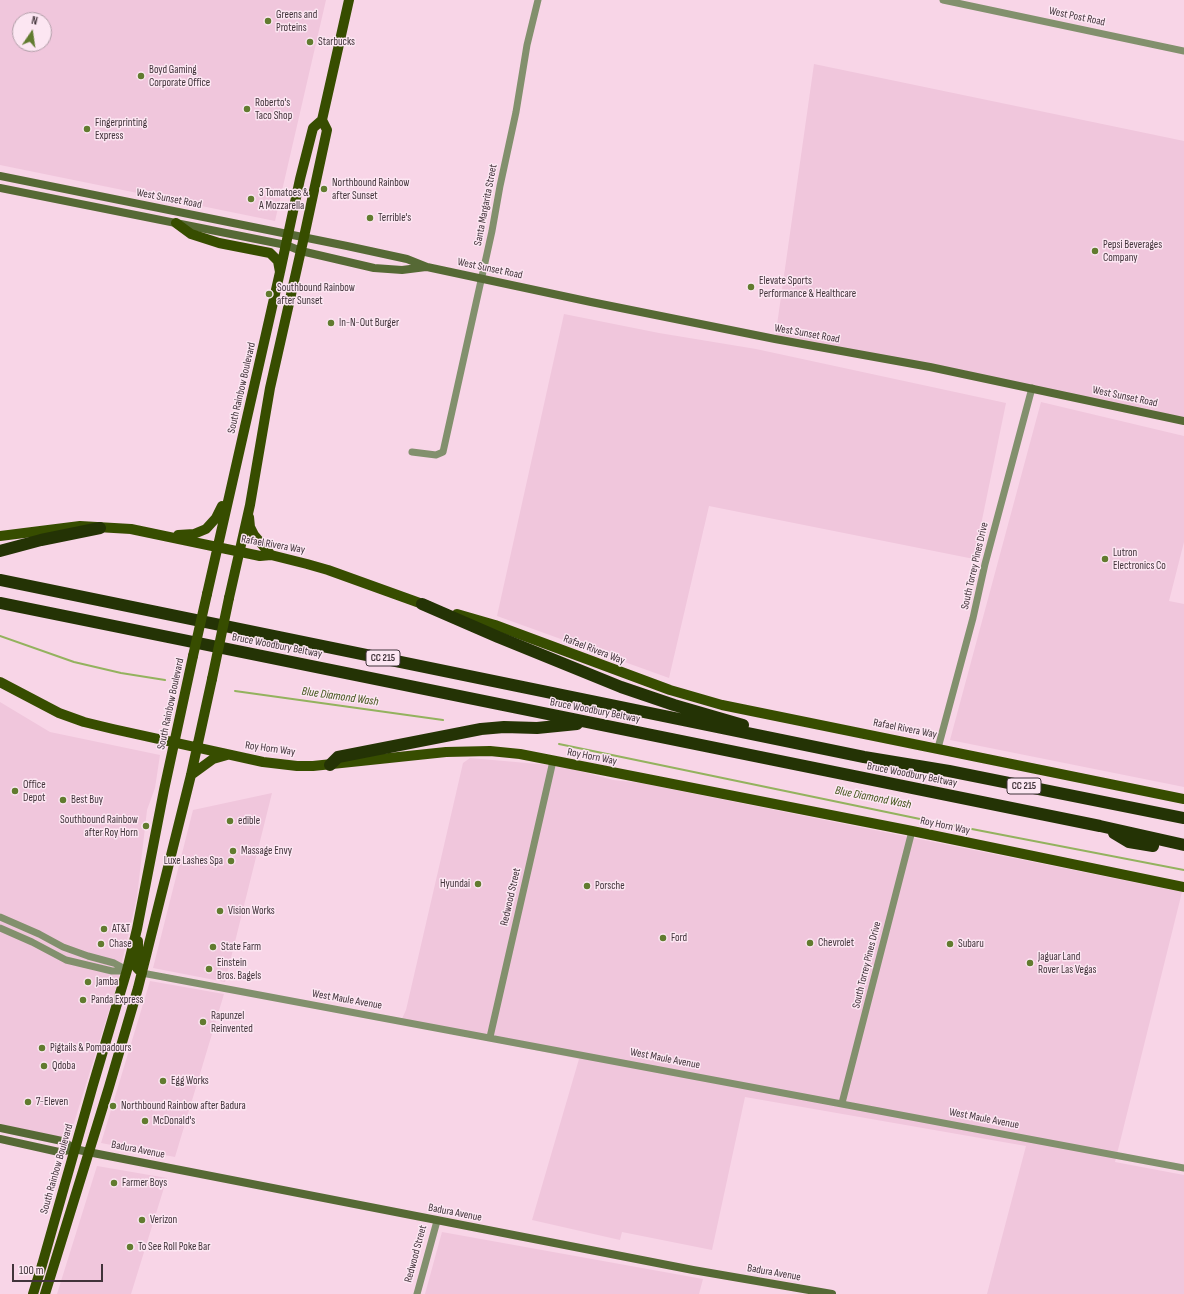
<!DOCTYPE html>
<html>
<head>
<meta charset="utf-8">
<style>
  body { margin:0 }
  #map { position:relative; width:1184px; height:1294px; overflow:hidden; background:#f8d5e7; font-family:"Sofia Sans Condensed",sans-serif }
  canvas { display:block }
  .north { position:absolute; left:12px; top:12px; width:40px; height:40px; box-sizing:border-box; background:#fce6f2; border:1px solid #b19ea8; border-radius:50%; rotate:13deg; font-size:11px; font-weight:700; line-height:16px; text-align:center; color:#41333a }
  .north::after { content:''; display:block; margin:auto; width:14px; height:18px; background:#617b2f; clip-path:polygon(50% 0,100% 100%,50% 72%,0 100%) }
  .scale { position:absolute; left:12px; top:1264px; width:91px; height:18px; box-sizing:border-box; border:2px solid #41333a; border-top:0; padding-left:5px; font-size:12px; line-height:14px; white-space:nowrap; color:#41333a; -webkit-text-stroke:3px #fce6f2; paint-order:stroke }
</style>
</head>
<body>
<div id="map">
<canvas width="1184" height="1294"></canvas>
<div class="north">N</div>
<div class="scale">100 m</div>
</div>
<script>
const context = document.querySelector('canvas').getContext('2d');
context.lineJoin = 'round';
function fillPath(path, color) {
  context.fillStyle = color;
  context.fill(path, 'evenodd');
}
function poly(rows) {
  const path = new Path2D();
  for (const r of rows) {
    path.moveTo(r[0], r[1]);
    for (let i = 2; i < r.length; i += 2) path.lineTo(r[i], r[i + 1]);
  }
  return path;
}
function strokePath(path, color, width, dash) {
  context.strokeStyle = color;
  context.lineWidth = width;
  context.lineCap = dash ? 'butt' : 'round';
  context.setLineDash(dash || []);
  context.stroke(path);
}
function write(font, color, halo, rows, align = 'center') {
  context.font = font + ' "Sofia Sans Condensed",sans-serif';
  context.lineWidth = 3;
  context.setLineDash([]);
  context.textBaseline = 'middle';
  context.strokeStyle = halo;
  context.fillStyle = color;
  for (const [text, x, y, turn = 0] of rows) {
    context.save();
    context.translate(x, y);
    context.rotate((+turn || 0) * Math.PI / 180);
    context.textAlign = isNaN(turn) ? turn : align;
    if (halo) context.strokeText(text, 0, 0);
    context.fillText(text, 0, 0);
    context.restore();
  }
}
const built = poly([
  [0,0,326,0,275,221,0,165],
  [20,20,44,20,44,44,20,44],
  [814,64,1184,141,1184,421,775,339],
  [564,314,659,333,756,349,1006,403,974,559,709,506,669,678,497,616],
  [1041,402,1184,436,1184,542,1169,601,1184,604,1184,787,950,740],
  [0,702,50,732,160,755,155,788,147,810,137,897,116,988,69,1139,0,1124],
  [470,758,561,766,613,780,641,783,1182,892,1115,1162,1184,1175,1184,1294,987,1294,1026,1146,745,1097,712,1250,622,1232,620,1240,532,1220,579,1059,400,1023,406,1010,463,763],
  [272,793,225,982,153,968,193,810],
  [150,981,224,994,175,1157,101,1143],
  [97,1166,167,1178,131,1294,57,1294],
  [442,1232,703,1279,699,1294,425,1294]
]);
const stream = poly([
  [0,636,74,662,121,673,165,680],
  [235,691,443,720],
  [559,744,920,819,1184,870]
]);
const street = poly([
  [943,0,1184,51],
  [412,452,436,455,443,452,492,231,500,186,516,112,527,45,538,0],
  [938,748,973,618,985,564,1032,388],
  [0,917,39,934,63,947,88,956,114,963,127,970],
  [0,928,32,942,66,960,112,971,127,971],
  [142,973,1184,1168],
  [490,1037,553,761],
  [842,1103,912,831],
  [417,1294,437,1221]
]);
const secondary = poly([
  [0,176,347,246,407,259,427,267,591,302,775,339,930,367,1184,421],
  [0,188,286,245,301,251,374,268,402,270,426,267],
  [0,1128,62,1141,75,1149,88,1152,693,1270,832,1294],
  [0,1139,59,1152,75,1149]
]);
const primary = poly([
  [176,223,191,234,219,243,270,253,278,261,280,272],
  [249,517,250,527,254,535,271,555],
  [178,535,194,534,206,529,216,518,222,506],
  [0,536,80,526,131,529,260,556,271,555,307,564,328,570,428,606],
  [207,594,280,272,300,179,313,128,322,120],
  [229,598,250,505,270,388,304,237,327,130,322,120,349,0],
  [457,614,495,625,670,690,722,705,1184,799],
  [0,682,59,713,84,722,113,729,263,762,297,766,313,766,446,752,490,751,520,754,912,831,1184,887],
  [191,775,213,759,227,755],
  [138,941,138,956,137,965,137,968,142,973],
  [33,1294,42,1265,93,1085,127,970,137,929,164,790,193,656],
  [45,1294,109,1087,138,988,191,775,212,679]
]);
const highway = poly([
  [0,551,41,540,100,528],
  [0,580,864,757,949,771,1184,818],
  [0,603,1100,826,1184,845],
  [422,604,498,637,621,687,674,705,743,725],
  [330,765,338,757,481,729,504,727,537,728,577,724],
  [1114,833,1129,842,1153,846]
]);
const primaryBridge = poly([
  [193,656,207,594],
  [212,679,229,598]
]);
const markers = [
  [268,21,4,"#617b2f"],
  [310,42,4,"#617b2f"],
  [141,76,4,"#617b2f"],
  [247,109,4,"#617b2f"],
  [87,129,4,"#617b2f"],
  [324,189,4,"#617b2f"],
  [251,199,4,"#617b2f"],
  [370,218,4,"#617b2f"],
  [1095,251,4,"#617b2f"],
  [751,287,4,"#617b2f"],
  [269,294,4,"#617b2f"],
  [331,323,4,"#617b2f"],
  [1105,559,4,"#617b2f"],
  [15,791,4,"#617b2f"],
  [63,800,4,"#617b2f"],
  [230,821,4,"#617b2f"],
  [146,826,4,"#617b2f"],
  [233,851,4,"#617b2f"],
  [231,861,4,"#617b2f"],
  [478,884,4,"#617b2f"],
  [587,886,4,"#617b2f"],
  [220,911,4,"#617b2f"],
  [104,929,4,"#617b2f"],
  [663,938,4,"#617b2f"],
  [810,943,4,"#617b2f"],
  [101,944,4,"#617b2f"],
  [950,944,4,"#617b2f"],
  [213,947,4,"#617b2f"],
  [1030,963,4,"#617b2f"],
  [209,969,4,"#617b2f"],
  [88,982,4,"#617b2f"],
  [83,1000,4,"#617b2f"],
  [203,1022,4,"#617b2f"],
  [42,1048,4,"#617b2f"],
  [44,1066,4,"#617b2f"],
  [163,1081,4,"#617b2f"],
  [28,1102,4,"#617b2f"],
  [113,1106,4,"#617b2f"],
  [145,1121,4,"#617b2f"],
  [114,1183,4,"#617b2f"],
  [142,1220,4,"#617b2f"],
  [130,1247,4,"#617b2f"]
];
const shields = [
  [383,658,34],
  [1024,786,34]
];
const shieldNames = [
  ["CC 215",383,658],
  ["CC 215",1024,786]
];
const poiNames = [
  ["Greens and",276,15],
  ["Proteins",276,28],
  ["Starbucks",318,42],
  ["Boyd Gaming",149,70],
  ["Corporate Office",149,83],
  ["Roberto's",255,103],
  ["Taco Shop",255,116],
  ["Fingerprinting",95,123],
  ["Express",95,136],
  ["Northbound Rainbow",332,183],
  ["after Sunset",332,196],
  ["3 Tomatoes &",259,193],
  ["A Mozzarella",259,206],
  ["Terrible's",378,218],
  ["Pepsi Beverages",1103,245],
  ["Company",1103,258],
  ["Elevate Sports",759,281],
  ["Performance & Healthcare",759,294],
  ["Southbound Rainbow",277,288],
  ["after Sunset",277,301],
  ["In-N-Out Burger",339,323],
  ["Lutron",1113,553],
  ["Electronics Co",1113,566],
  ["Office",23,785],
  ["Depot",23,798],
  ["Best Buy",71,800],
  ["Southbound Rainbow",138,820,"right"],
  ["after Roy Horn",138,833,"right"],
  ["edible",238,821],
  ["Massage Envy",241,851],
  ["Luxe Lashes Spa",223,861,"right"],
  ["Hyundai",470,884,"right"],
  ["Porsche",595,886],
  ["Vision Works",228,911],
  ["AT&T",112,929],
  ["Ford",671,938],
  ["Chevrolet",818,943],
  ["Chase",109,944],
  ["Subaru",958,944],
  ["State Farm",221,947],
  ["Jaguar Land",1038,957],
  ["Rover Las Vegas",1038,970],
  ["Einstein",217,963],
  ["Bros. Bagels",217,976],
  ["Jamba",96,982],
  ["Panda Express",91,1000],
  ["Rapunzel",211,1016],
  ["Reinvented",211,1029],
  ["Pigtails & Pompadours",50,1048],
  ["Qdoba",52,1066],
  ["Egg Works",171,1081],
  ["7-Eleven",36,1102],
  ["Northbound Rainbow after Badura",121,1106],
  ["McDonald's",153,1121],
  ["Farmer Boys",122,1183],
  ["Verizon",150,1220],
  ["To See Roll Poke Bar",138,1247]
];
const streetNames = [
  ["West Post Road",1077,17,12],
  ["West Sunset Road",169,199,11],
  ["Santa Margarita Street",486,205,-79],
  ["West Sunset Road",490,269,12],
  ["West Sunset Road",807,334,10],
  ["South Rainbow Boulevard",242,388,-77],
  ["West Sunset Road",1125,397,12],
  ["Rafael Rivera Way",273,545,10],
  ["South Torrey Pines Drive",975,566,-77],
  ["Bruce Woodbury Beltway",277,646,11],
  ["Rafael Rivera Way",594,650,21],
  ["South Rainbow Boulevard",171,704,-78],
  ["Bruce Woodbury Beltway",595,711,11],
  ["Rafael Rivera Way",905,729,11],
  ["Roy Horn Way",270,749,8],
  ["Roy Horn Way",592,757,11],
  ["Bruce Woodbury Beltway",912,775,11],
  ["Roy Horn Way",945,826,12],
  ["Redwood Street",511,897,-77],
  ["South Torrey Pines Drive",867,965,-76],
  ["West Maule Avenue",347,1000,10],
  ["West Maule Avenue",665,1059,11],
  ["West Maule Avenue",984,1119,11],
  ["Badura Avenue",138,1150,11],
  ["South Rainbow Boulevard",57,1169,-74],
  ["Badura Avenue",455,1213,11],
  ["Redwood Street",416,1254,-75],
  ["Badura Avenue",774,1273,10]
];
const waterNames = [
  ["Blue Diamond Wash",340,697,8],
  ["Blue Diamond Wash",873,798,11]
];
fillPath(built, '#f0c6dc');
strokePath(stream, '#93b25e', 2);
strokePath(street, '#82906d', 7);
strokePath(secondary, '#566935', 8);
strokePath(primary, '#374d00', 10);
strokePath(highway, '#243305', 12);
strokePath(primaryBridge, '#374d00', 10);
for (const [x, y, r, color] of markers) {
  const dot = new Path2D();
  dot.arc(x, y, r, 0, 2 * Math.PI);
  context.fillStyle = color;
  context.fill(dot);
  strokePath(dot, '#fce6f2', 1.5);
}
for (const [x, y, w] of shields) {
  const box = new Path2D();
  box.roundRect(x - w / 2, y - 8, w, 16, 3);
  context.fillStyle = '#fce6f2';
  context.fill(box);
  strokePath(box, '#41333a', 1);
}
write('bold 10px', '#41333a', null, shieldNames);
write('11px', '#41333a', '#fce6f2', poiNames, 'left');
write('11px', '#41333a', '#fce6f2', streetNames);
write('italic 12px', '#3e5216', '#fce6f2', waterNames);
</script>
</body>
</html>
